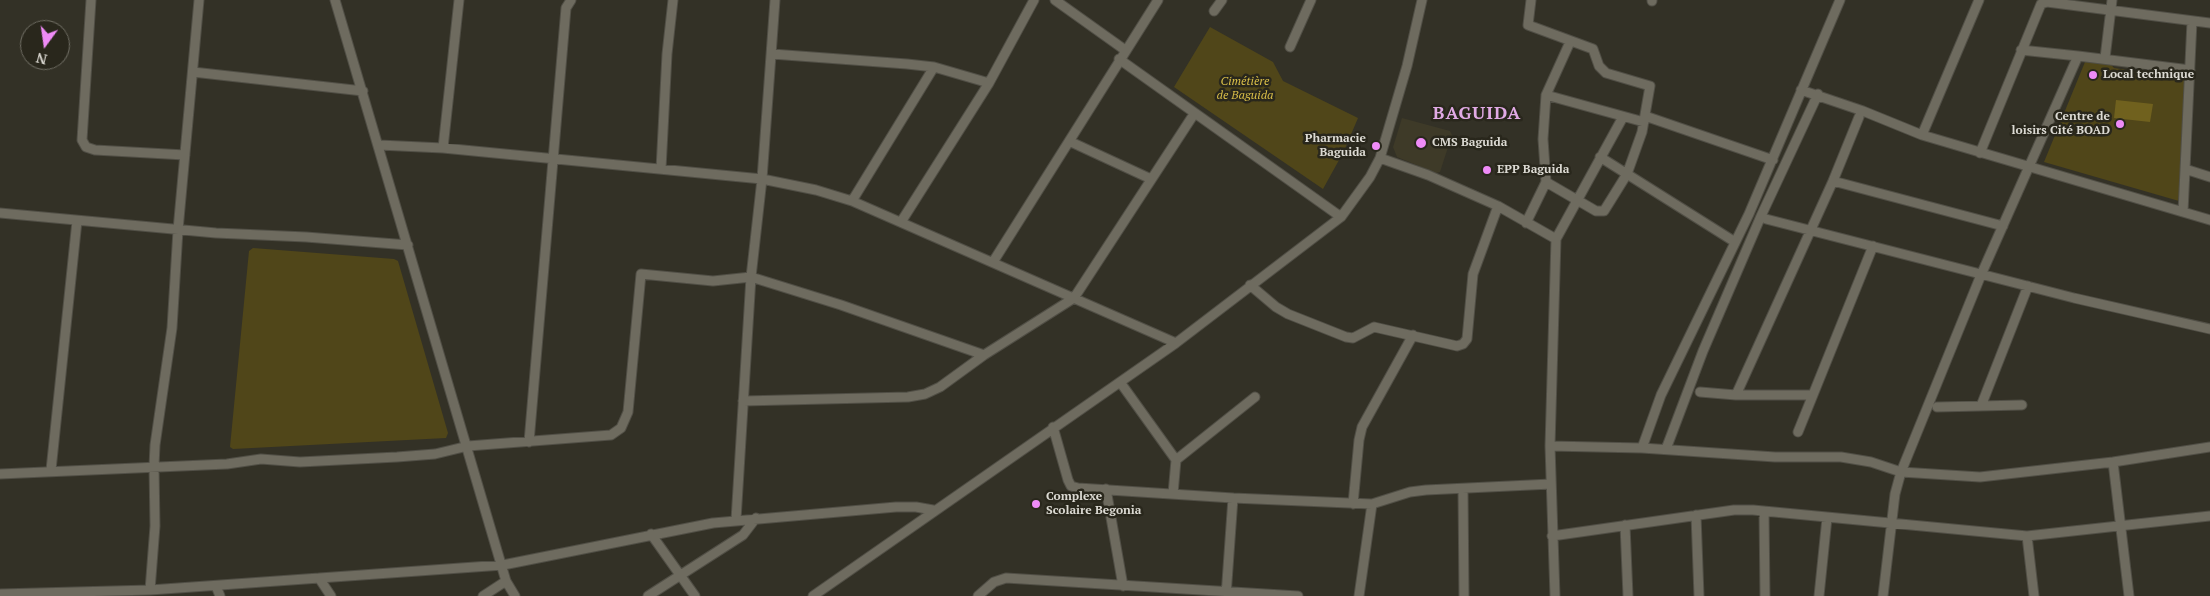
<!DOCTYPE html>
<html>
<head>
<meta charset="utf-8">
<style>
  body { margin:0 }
  #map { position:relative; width:2210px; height:596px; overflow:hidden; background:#333126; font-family:"PT Serif",serif }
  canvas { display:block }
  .north { position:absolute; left:20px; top:20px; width:50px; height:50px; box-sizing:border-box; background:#29271c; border:1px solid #716f65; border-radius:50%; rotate:194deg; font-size:14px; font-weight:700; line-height:20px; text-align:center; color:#dcdad3 }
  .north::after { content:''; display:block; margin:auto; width:18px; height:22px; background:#ef8bf7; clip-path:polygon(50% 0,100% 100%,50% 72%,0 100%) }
</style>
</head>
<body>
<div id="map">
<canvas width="2210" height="596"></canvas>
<div class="north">N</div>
</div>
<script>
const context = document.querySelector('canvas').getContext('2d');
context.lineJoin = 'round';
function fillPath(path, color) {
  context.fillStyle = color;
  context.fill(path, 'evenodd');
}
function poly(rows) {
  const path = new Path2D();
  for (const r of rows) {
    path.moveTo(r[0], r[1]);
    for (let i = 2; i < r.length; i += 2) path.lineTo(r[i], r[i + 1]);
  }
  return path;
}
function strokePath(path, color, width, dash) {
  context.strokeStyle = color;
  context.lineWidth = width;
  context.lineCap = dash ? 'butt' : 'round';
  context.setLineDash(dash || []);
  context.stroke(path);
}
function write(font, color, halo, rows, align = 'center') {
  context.font = font + ' "PT Serif",serif';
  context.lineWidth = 5;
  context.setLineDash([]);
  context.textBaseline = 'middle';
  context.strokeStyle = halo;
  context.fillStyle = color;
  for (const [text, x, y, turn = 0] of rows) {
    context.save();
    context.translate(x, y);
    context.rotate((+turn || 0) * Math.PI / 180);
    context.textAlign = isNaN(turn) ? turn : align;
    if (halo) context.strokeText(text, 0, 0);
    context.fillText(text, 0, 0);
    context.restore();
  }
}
const built = poly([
  [1402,118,1450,131,1452,135,1440,172,1436,173,1397,157,1393,147]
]);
const green = poly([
  [1210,27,1273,62,1283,81,1358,118,1344,151,1323,189,1174,87],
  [2107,60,2114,68,2186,79,2179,201,2044,162,2085,62],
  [253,248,394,259,398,261,448,433,446,438,233,449,230,447,249,251]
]);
const water = poly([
  [2116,100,2153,104,2150,122,2114,118]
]);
const minor = poly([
  [91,0,82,140,86,147,95,150,185,155],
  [335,0,506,581,515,596],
  [1055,0,1125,50],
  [1531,0,1528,25,1593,49,1599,66,1606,73,1650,86,1642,132,1627,174,1604,211,1596,211,1546,182],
  [1652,1,1652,0],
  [1214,11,1222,0],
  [1290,47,1311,0],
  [2021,50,2078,56],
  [772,54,907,64,934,67,989,83],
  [2105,58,2112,0],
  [1119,59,1341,217],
  [193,72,363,91],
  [1801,90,1863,111,1922,135,2210,220],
  [1546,95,1644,122],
  [1645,116,1773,160],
  [1922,135,1979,0],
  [1071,142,1151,179],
  [379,145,443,148,762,179,816,190,852,201,1176,343],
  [443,148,459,0],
  [1980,153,2041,4,2047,2,2210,23],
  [1600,157,1735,242],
  [1380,158,1428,175,1498,206,1556,239],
  [661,169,667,54,673,0],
  [2185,169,2210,177],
  [1833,181,2003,226],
  [852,201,934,67],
  [2183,212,2192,21],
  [0,213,216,233,306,237,408,245],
  [1766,219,2074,298,2210,329],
  [901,222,989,83,1034,0],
  [1526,223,1546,182,1543,139,1546,95,1570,42],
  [993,262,1158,0],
  [1250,285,1276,307,1288,314,1346,337,1353,338,1374,327,1457,346,1463,344,1467,339,1473,274,1498,206],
  [1120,382,1176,460],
  [1700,392,1736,395,1833,181,1859,117],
  [1736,395,1812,395],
  [743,401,908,397,925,394,940,387,984,355,1074,298,1194,114],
  [1981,406,2028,286],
  [1937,407,2022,405],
  [1053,427,1068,480,1071,486,1078,488,1233,498,1372,504,1410,492,1426,490,1551,484],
  [1798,432,1873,246],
  [529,442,566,8,571,0],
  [1550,446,1642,448,1661,395,1749,214,1840,0],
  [1642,448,1775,457,1841,457,1871,462,1901,472,1980,477,2113,462,2210,447],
  [1666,449,1703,351,1761,216,1818,94],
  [2113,462,2129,596],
  [51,470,77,221],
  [0,474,227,464,261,459,300,462,397,457,435,454,468,446,611,435,621,428,628,412,641,274,713,281,751,277,841,305,984,355],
  [1106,489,1123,586],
  [1463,489,1464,596],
  [1173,494,1176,460,1255,397],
  [1353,504,1359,440,1362,427,1413,335],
  [1764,511,1765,596],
  [1696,515,1699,596],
  [736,520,751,277,762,179,775,0],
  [1625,525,1628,596],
  [651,534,695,596],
  [1552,536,1734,510,1753,510,2027,536,2210,516],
  [2027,536,2034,596],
  [319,578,331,596],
  [216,586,220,596],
  [150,590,155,526,154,466,155,445,172,328,178,230,199,0],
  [0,594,150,590,503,565,713,523,896,507,916,507,933,510],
  [483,596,506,581],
  [648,596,743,535,756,518],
  [813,596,1176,343,1341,217,1370,177,1380,158,1407,66,1422,0],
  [978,596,994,582,1006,578,1298,596],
  [1226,596,1233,498],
  [1359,596,1372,504],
  [1555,596,1550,446,1556,239,1623,117],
  [1819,596,1827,518],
  [1883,596,1895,494,1901,472,1981,275,2078,56,2190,70]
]);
const markers = [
  [2093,75,5,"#ef8bf7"],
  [2120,124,5,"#ef8bf7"],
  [1421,143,6,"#ef8bf7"],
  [1376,146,5,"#ef8bf7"],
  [1487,170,5,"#ef8bf7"],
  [1036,504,5,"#ef8bf7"]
];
const poiNames = [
  ["Local technique",2103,75],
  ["Centre de",2110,117,"right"],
  ["loisirs Cité BOAD",2110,131,"right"],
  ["Pharmacie",1366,139,"right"],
  ["Baguida",1366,153,"right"],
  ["CMS Baguida",1432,143],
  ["EPP Baguida",1497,170],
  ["Complexe",1046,497],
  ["Scolaire Begonia",1046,511]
];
const parkNames = [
  ["Cimétière",1245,82],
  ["de Baguida",1245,96]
];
const districtNames = [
  ["BAGUIDA",1477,114]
];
fillPath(built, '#3e3a28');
fillPath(green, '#504619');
fillPath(water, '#70611e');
strokePath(minor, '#514f46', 11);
strokePath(minor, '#6e6b5f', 9);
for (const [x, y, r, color] of markers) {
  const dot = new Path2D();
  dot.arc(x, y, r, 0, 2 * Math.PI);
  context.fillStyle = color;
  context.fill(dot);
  strokePath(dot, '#29271c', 2);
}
write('bold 12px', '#dcdad3', '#29271c', poiNames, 'left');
write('italic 12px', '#dabf48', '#29271c', parkNames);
context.letterSpacing = '1px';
write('bold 18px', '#e1aae5', '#29271c', districtNames);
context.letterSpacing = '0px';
</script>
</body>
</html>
